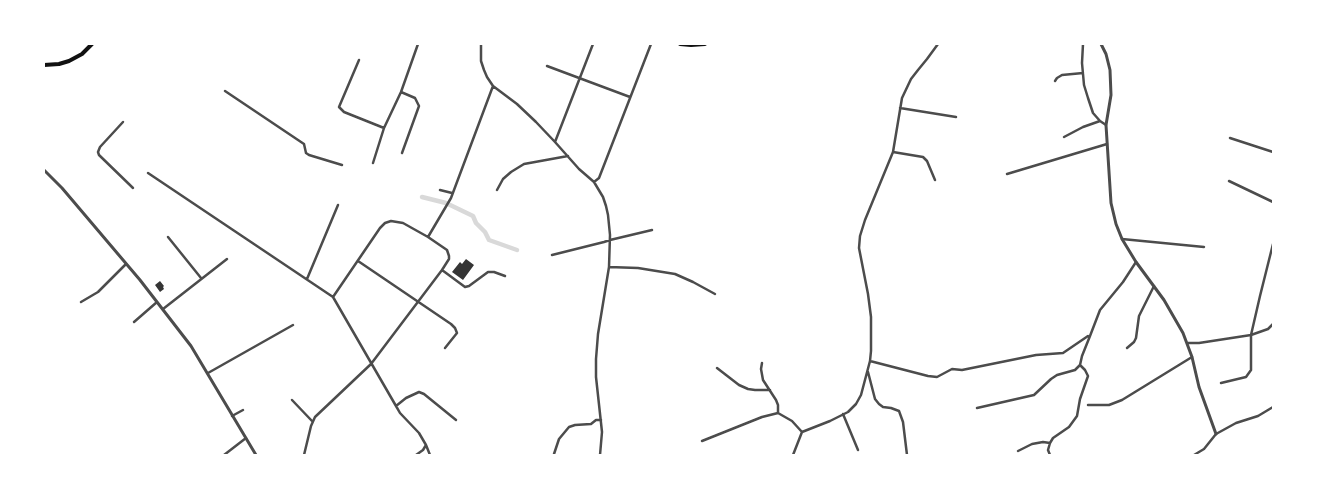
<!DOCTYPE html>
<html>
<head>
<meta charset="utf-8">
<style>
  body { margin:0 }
  #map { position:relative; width:1317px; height:499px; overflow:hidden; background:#fff; font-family:"Sofia Sans Condensed",sans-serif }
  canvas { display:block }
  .frame { position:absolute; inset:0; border:45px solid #fff; pointer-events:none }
</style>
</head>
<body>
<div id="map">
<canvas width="1317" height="499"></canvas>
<div class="frame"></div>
</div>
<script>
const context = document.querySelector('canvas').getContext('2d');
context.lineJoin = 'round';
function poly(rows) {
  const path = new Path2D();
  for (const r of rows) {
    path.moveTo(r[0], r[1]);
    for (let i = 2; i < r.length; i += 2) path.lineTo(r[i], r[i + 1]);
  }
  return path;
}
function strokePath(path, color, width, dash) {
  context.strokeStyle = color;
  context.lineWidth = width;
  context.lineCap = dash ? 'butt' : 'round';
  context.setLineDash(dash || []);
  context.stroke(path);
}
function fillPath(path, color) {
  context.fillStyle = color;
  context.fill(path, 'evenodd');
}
const canal = poly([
  [422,197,446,203,473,216,476,223,485,232,489,240,517,250]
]);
const building = poly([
  [466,259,474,265,463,280,452,272,460,262,462,264],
  [160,281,164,286,163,287,164,289,160,292,155,285]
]);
const minor = poly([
  [481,44,481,61,484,70,487,77,493,86,517,104,536,122,555,142,579,169,594,182,603,197,606,206,608,215,610,235,609,267,598,334,596,359,596,377,602,432,600,455],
  [1083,44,1082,63,1084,85,1088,98,1093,113,1100,121,1106,125],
  [359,60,339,107,344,112,384,128],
  [547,66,630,97],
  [1055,81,1057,78,1062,75,1083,73],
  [225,91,304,144,306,153,309,155,342,165],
  [401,92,415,98,419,106,402,153],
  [900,108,956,117],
  [123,122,100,147,98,152,99,155,133,188],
  [1064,137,1083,127,1100,121],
  [1230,138,1273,152],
  [555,142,593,44],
  [893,152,923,157,927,161,935,180],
  [373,163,384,128,401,92,418,44],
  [148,173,333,297,396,406,400,413,419,433,426,445,430,455],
  [1007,174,1107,144],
  [1229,181,1273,202],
  [594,182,599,178,651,44],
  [440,190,452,193],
  [497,190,503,179,511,172,524,164,568,156],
  [168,237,201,278],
  [428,237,451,198,493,86],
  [1122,239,1204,247],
  [552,255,604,242,610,240,652,230],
  [358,261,451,324,455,328,457,333,445,348],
  [609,267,638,268,675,274,693,282,715,294],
  [442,270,465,287,469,286,488,272,494,272,505,276],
  [307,279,338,205],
  [81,302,98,292,126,264],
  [163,309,227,259],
  [134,322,157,302],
  [1188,343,1199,343,1251,335,1268,329,1273,324],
  [1127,348,1134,342,1136,338,1139,316,1154,286],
  [870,361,928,376,937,377,952,369,962,370,1036,355,1063,353,1088,336],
  [762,363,761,369,763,380,776,400,778,405,778,413],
  [717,368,739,385,748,389,755,390,770,390],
  [868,372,875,399,879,404,883,407,891,408,899,411,903,422,907,455],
  [208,373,293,325],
  [1221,383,1246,377,1251,370,1251,335,1260,296,1273,244],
  [292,400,312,421],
  [1088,405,1109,405,1122,400,1192,357],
  [396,406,406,398,419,392,424,394,456,420],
  [977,408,1034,395,1051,379,1057,375,1075,370,1080,365,1082,356,1090,336,1100,310,1123,282,1136,262],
  [843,414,858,450],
  [232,416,243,410],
  [702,441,762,417,778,413,792,421,802,432,830,421,848,412,856,404,861,395,870,361,871,351,871,317,868,294,859,248,860,236,865,220,893,152,902,98,911,79,918,70,927,59,938,44],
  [1018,451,1032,444,1043,442,1050,443],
  [554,454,559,439,569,427,575,425,591,424,596,420,601,420],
  [224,455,246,438],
  [304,455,311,426,315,417,371,364,442,270,449,259,449,256,447,250,428,237,403,223,391,221,385,223,380,228,333,297],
  [416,455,423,450,426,445],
  [793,455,802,432],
  [1050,455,1048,450,1050,443,1053,438,1069,427,1077,416,1080,399,1088,376,1085,370,1080,365],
  [1194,455,1204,449,1216,434,1236,423,1258,416,1273,407]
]);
const tertiary = poly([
  [1101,44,1106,54,1110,70,1111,95,1106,125,1111,203,1116,224,1122,239,1136,262,1164,300,1183,333,1192,357,1199,387,1216,434],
  [44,170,62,188,140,280,191,346,256,455]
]);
const secondary = poly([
  [680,44,691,45,705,44],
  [44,65,59,64,69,61,82,54,92,44]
]);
strokePath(canal, '#d9d9d9', 4.5);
fillPath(building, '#353535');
strokePath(minor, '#4c4c4c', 2.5);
strokePath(tertiary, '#4c4c4c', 3);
strokePath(secondary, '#111', 4);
</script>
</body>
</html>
